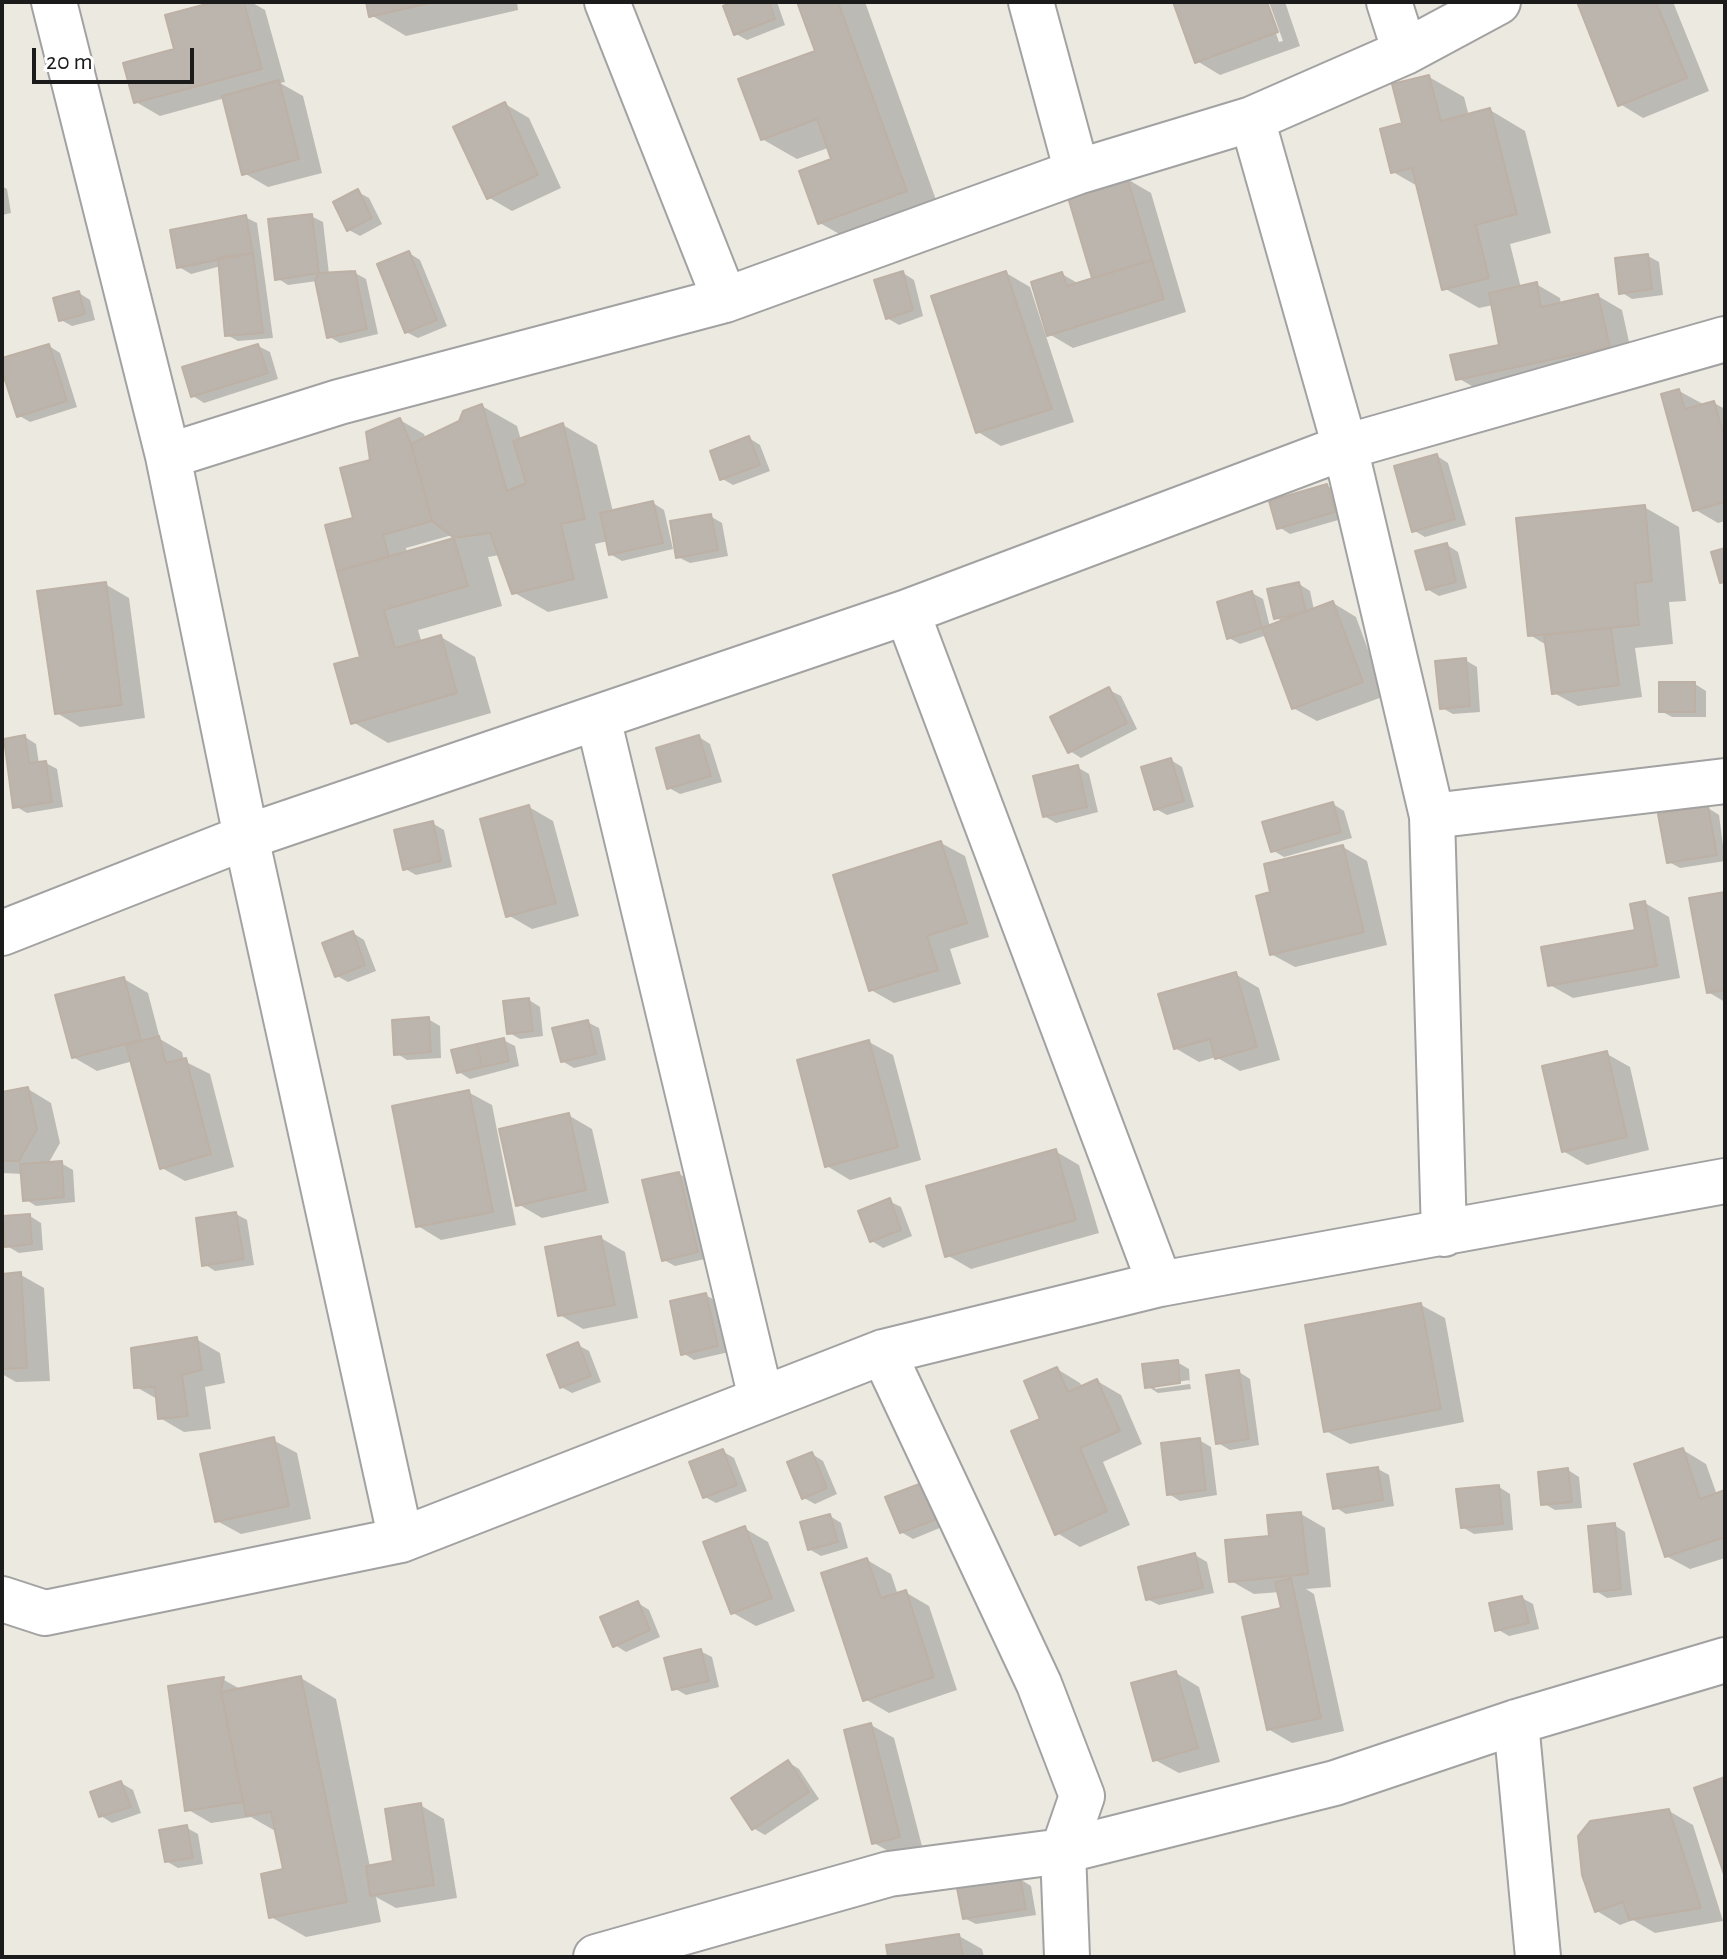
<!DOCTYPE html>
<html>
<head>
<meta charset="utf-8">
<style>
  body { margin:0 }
  #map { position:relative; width:1727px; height:1959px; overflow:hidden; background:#ece9e1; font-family:"Alegreya Sans",sans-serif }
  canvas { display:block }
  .frame { position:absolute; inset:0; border:4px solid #1b1b1b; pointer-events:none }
  .scale { position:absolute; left:32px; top:48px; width:162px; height:36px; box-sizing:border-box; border:4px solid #1b1b1b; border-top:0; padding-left:10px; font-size:24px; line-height:28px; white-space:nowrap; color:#1b1b1b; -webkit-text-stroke:6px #fff; paint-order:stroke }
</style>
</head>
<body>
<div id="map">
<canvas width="1727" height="1959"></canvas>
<div class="frame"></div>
<div class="scale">20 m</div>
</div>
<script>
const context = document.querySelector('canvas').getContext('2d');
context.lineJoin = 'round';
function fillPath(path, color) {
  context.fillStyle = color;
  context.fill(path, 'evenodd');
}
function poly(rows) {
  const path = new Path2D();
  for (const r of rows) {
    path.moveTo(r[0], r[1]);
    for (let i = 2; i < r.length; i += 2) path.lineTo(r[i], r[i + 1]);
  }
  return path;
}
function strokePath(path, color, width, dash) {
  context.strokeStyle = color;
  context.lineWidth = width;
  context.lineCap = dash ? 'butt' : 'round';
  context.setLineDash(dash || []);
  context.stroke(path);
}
const shadow = poly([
  [222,2,251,2,265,10,285,82,280,83,303,96,322,173,268,187,244,173,225,98,160,116,136,102,176,50],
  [368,2,517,2,518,10,406,36,371,15],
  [738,2,777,2,785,25,747,40,736,34],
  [799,2,865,2,940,211,855,243,820,223,834,160,828,148,797,159,762,139,817,52],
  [1175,2,1265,2,1279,42,1283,41,1269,2,1285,2,1300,46,1220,75,1197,61],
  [1579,2,1673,2,1709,91,1643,118,1620,104],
  [1429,77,1464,97,1469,116,1490,110,1525,131,1551,233,1510,244,1521,288,1536,284,1560,298,1561,305,1598,296,1622,310,1633,360,1482,392,1458,378,1502,346,1493,305,1479,308,1444,288,1419,187,1393,172,1404,124],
  [505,104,529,118,561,188,512,211,488,197],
  [1127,179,1151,193,1186,312,1073,348,1049,334,1062,274,1079,284,1094,279,1070,195],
  [2,186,7,189,11,213,2,215],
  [358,192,369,198,382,224,360,236,349,230],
  [311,216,323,222,329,274,355,273,366,279,378,334,340,343,328,336,317,281,288,285,277,278],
  [245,217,257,223,273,338,238,341,227,335,221,266,191,274,179,267],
  [409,253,420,260,447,326,418,338,406,332],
  [1648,256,1659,262,1663,295,1632,299,1621,292],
  [903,273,914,280,923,316,899,325,887,318],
  [1006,273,1030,287,1074,422,1001,446,978,432],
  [79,293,90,300,95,320,72,326,61,320],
  [49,346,60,353,77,407,30,422,18,415,2,360],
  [258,346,270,352,278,379,204,403,193,396],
  [1679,391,1703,404,1714,403,1725,409,1725,521,1718,523,1694,509],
  [482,406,517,426,521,440,563,425,597,445,613,512,653,503,664,510,673,549,622,561,610,554,608,541,595,544,608,598,548,612,513,592,500,555,488,557,502,606,418,630,422,643,441,637,475,657,491,713,388,743,353,722,362,658,355,519,373,461,400,420,424,434,426,439,461,422],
  [452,535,458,538,407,553,406,548],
  [749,438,760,445,770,471,733,485,721,478],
  [1437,456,1448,463,1466,525,1425,537,1413,530],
  [1327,486,1339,492,1345,518,1290,534,1279,527],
  [1644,507,1679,527,1686,601,1669,602,1673,644,1635,648,1642,697,1578,706,1554,693,1548,646,1530,635],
  [710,516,722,523,728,556,690,563,678,557],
  [1447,545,1458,552,1467,588,1439,596,1427,589],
  [105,584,129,598,145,718,80,727,57,713],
  [1299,584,1310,591,1314,610,1333,603,1356,617,1385,696,1317,721,1293,708,1267,635,1240,644,1229,638,1252,593,1263,599,1270,627,1283,622,1276,617],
  [1465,660,1477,667,1480,712,1453,714,1442,708],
  [1695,684,1706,691,1706,717,1672,717,1661,711],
  [1109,690,1121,696,1137,729,1081,758,1070,751],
  [25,737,36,744,39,764,46,763,57,769,63,807,27,813,15,806],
  [699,737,710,744,722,782,680,794,669,788],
  [1171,760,1182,767,1194,807,1167,815,1156,809],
  [1077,767,1089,774,1098,812,1056,823,1044,816],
  [1333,804,1344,811,1352,838,1284,857,1272,850],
  [529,807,553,821,579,916,532,929,508,915],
  [1708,808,1719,815,1725,861,1680,868,1669,862],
  [432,823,444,830,452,867,416,875,404,868],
  [941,843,965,856,989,937,950,949,961,984,894,1003,871,990],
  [1343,847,1367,861,1387,945,1295,967,1271,954,1273,894],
  [1725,894,1725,1002,1708,992],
  [1645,903,1669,917,1680,978,1573,998,1550,985,1637,931],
  [353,933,364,940,376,971,348,982,337,976],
  [1235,974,1259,988,1280,1060,1240,1071,1216,1057,1199,1062,1175,1048],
  [124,979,148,993,160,1039,182,1052,184,1061,210,1074,234,1167,185,1181,162,1168,133,1061,97,1071,73,1057],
  [529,1000,540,1007,543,1036,520,1039,508,1032],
  [428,1019,440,1026,441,1058,407,1060,396,1053],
  [587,1022,599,1028,606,1060,574,1068,562,1061],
  [503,1040,515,1046,519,1066,470,1079,459,1072],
  [869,1042,893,1055,921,1160,850,1180,827,1166],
  [1607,1054,1630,1067,1649,1150,1587,1165,1563,1151],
  [28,1089,51,1103,60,1143,48,1164,61,1163,73,1170,75,1202,36,1206,25,1199,23,1174,2,1173,2,1095],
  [468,1092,492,1105,516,1225,441,1240,418,1226],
  [568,1115,592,1129,609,1203,542,1218,518,1204],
  [1055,1151,1079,1165,1099,1233,971,1269,947,1255],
  [679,1174,690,1180,709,1258,675,1266,664,1260],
  [889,1201,901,1207,912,1236,883,1248,872,1241],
  [236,1214,247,1220,254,1265,215,1271,204,1264],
  [30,1216,41,1223,43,1250,19,1253,7,1246],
  [601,1238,625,1252,638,1318,583,1329,560,1315],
  [21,1275,44,1288,50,1381,16,1382,2,1374,2,1276],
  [705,1295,717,1301,729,1352,694,1360,683,1353],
  [1421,1305,1445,1318,1464,1422,1350,1444,1326,1431],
  [196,1339,220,1353,225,1383,205,1387,211,1429,184,1432,160,1418,159,1400,136,1387],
  [578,1345,589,1351,601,1382,572,1393,561,1387],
  [1177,1362,1189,1369,1190,1384,1190,1380,1155,1385,1155,1389,1190,1384,1191,1389,1158,1393,1147,1386],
  [1057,1369,1080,1383,1083,1388,1097,1381,1121,1395,1142,1444,1103,1462,1130,1525,1080,1547,1057,1533,1042,1420],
  [1239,1372,1250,1379,1259,1445,1230,1450,1218,1443],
  [273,1440,297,1453,311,1519,241,1534,217,1521],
  [1199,1440,1211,1447,1217,1495,1180,1501,1169,1494],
  [1683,1450,1706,1464,1717,1495,1725,1492,1725,1558,1690,1569,1666,1556],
  [722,1451,734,1458,747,1491,716,1503,705,1497],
  [812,1454,823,1461,837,1494,815,1504,804,1498],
  [1378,1469,1389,1475,1394,1506,1346,1514,1335,1507],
  [1568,1470,1579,1477,1582,1508,1555,1510,1543,1503],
  [922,1485,947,1525,913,1539,901,1532],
  [1499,1487,1510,1494,1513,1530,1474,1534,1462,1527],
  [1301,1514,1325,1528,1331,1587,1306,1589,1314,1594,1344,1731,1292,1743,1268,1729,1283,1610,1280,1592,1254,1594,1231,1581,1271,1538],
  [830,1516,841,1523,848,1548,821,1556,809,1549],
  [1614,1525,1625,1532,1632,1595,1607,1598,1596,1591],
  [744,1528,768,1542,795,1611,756,1626,733,1613],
  [1195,1555,1207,1562,1214,1593,1159,1605,1147,1599],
  [867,1560,891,1574,898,1595,905,1592,929,1606,957,1690,889,1713,865,1699],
  [1522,1598,1533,1604,1539,1629,1509,1636,1497,1629],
  [638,1603,649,1610,660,1637,626,1652,615,1645],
  [700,1651,712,1657,719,1687,686,1695,674,1688],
  [1176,1673,1199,1687,1220,1762,1179,1773,1155,1760],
  [301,1678,336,1699,370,1867,396,1863,420,1805,444,1819,457,1898,396,1908,376,1897,381,1922,306,1937,271,1917,286,1870,277,1832,251,1817,211,1823,187,1809,170,1687,224,1680,242,1690],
  [871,1725,894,1738,923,1850,897,1856,874,1843],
  [788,1762,799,1769,819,1799,765,1835,753,1828],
  [121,1783,133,1790,141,1813,112,1823,101,1816],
  [1669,1811,1693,1825,1723,1921,1655,1933,1633,1920,1620,1925,1597,1911],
  [187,1828,198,1834,203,1864,178,1868,166,1861],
  [1020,1879,1031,1886,1036,1915,976,1924,964,1918],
  [959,1936,982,1949,984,1957,890,1957]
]);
const building = poly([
  [214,2,244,2,262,69,134,103,123,63,174,49,165,15,214,2],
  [366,2,434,2,369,17,366,2],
  [733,2,769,2,775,19,734,35,723,6,733,2],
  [797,2,838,2,907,191,818,224,799,171,831,159,817,119,761,140,738,79,815,51,797,2],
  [1173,2,1267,2,1278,32,1195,63,1173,2],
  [1577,2,1656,2,1687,78,1618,106,1577,2],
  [1429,75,1441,121,1490,108,1517,214,1476,225,1489,278,1442,290,1412,168,1391,173,1380,129,1402,123,1392,84,1429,75],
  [279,80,299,159,242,175,222,96,279,80],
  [505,102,538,175,487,199,453,127,505,102],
  [1127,177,1152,260,1092,278,1067,194,1127,177],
  [358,189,372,218,347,231,333,202,358,189],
  [312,214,319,273,275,280,268,219,312,214],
  [246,215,253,253,177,268,170,230,246,215],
  [409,251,437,320,405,333,377,264,409,251],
  [253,253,263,333,225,336,218,258,253,253],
  [1648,254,1652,289,1619,294,1615,258,1648,254],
  [1152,260,1164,299,1047,336,1031,282,1062,272,1067,286,1152,260],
  [355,271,367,329,327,338,315,280,319,273,355,271],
  [903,271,913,310,886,319,874,280,903,271],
  [1006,271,1052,409,976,433,931,296,1006,271],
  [1537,282,1541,307,1598,294,1610,347,1456,380,1450,355,1499,345,1489,293,1537,282],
  [79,291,85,314,59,321,53,298,79,291],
  [49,344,67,401,17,417,2,371,2,358,49,344],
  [258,344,268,373,191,397,182,367,258,344],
  [1679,389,1685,409,1714,401,1725,439,1725,502,1693,511,1661,394,1679,389],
  [482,404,507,491,526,483,513,441,563,423,585,519,561,524,574,579,512,594,490,533,454,538,432,521,411,444,459,421,463,411,482,404],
  [400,418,411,444,432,521,383,535,389,557,337,571,325,525,353,518,340,468,370,460,366,432,400,418],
  [749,436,760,465,720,480,710,451,749,436],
  [1437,454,1455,519,1412,532,1394,466,1437,454],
  [1327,484,1335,512,1277,529,1269,501,1327,484],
  [653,501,663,543,609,555,600,513,653,501],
  [1645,505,1652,581,1635,583,1639,625,1528,636,1516,518,1645,505],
  [711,514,718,550,676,558,670,521,711,514],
  [454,538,468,586,384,610,395,648,441,635,457,693,351,724,334,664,360,657,337,571,454,538],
  [1447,543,1456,582,1426,590,1415,551,1447,543],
  [1725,548,1725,582,1720,583,1711,552,1725,548],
  [106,582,122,705,55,714,37,591,106,582],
  [1299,582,1306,612,1274,619,1267,589,1299,582],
  [1252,591,1262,628,1227,639,1217,602,1252,591],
  [1333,601,1363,682,1292,709,1262,628,1333,601],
  [1611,628,1619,685,1552,694,1544,635,1611,628],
  [1466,658,1470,706,1440,709,1435,661,1466,658],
  [1659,682,1695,682,1695,712,1659,712,1659,682],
  [1109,687,1127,723,1068,753,1050,717,1109,687],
  [25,735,29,763,46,761,52,802,13,808,4,739,25,735],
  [699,735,711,776,667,789,656,748,699,735],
  [1171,758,1184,801,1154,810,1141,767,1171,758],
  [1078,765,1087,807,1043,817,1033,776,1078,765],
  [1333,802,1341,832,1271,852,1262,822,1333,802],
  [529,805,556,903,506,917,480,819,529,805],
  [1708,806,1717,855,1667,863,1658,814,1708,806],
  [433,821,441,861,403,870,394,830,433,821],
  [941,841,967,923,927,936,938,970,869,991,833,875,941,841],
  [1343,845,1364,932,1270,955,1256,896,1270,892,1264,864,1343,845],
  [1725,892,1725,990,1707,993,1689,898,1725,892],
  [1645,901,1657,966,1548,986,1541,947,1635,930,1630,904,1645,901],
  [353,931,365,965,335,977,322,943,353,931],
  [1236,972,1257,1047,1215,1059,1210,1039,1174,1049,1158,994,1236,972],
  [124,977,141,1040,72,1058,55,995,124,977],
  [529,998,533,1031,507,1034,503,1001,529,998],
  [429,1017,431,1052,394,1055,392,1020,429,1017],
  [588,1020,596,1054,561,1062,552,1028,588,1020],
  [159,1036,166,1063,186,1058,211,1154,160,1169,126,1045,159,1036],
  [504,1038,509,1061,482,1067,477,1044,504,1038],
  [869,1040,898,1147,825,1167,797,1060,869,1040],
  [477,1044,482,1067,457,1073,451,1050,477,1044],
  [1607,1051,1627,1137,1562,1152,1542,1066,1607,1051],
  [28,1087,37,1129,19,1161,2,1161,2,1092,28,1087],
  [469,1090,493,1212,416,1227,392,1106,469,1090],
  [569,1113,586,1190,516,1206,499,1129,569,1113],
  [1056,1149,1076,1220,945,1257,926,1186,1056,1149],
  [62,1161,64,1197,23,1201,20,1164,62,1161],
  [679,1172,698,1252,662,1261,642,1180,679,1172],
  [890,1198,901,1230,870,1242,858,1211,890,1198],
  [236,1212,244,1259,202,1266,196,1218,236,1212],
  [30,1214,32,1244,5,1247,3,1216,30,1214],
  [601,1236,615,1305,558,1316,545,1247,601,1236],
  [21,1272,27,1368,2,1369,2,1274,21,1272],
  [706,1293,718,1346,681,1355,670,1301,706,1293],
  [1421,1303,1441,1409,1324,1432,1305,1325,1421,1303],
  [197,1337,202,1370,182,1375,188,1416,158,1419,155,1387,134,1388,131,1348,197,1337],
  [578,1342,591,1376,560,1388,547,1355,578,1342],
  [1178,1360,1180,1383,1145,1388,1142,1364,1178,1360],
  [1057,1367,1068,1392,1097,1379,1120,1431,1080,1448,1107,1511,1055,1535,1011,1431,1040,1419,1024,1381,1057,1367],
  [1239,1370,1249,1439,1216,1444,1206,1375,1239,1370],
  [274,1437,289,1506,215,1522,200,1454,274,1437],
  [1200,1438,1206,1490,1167,1495,1161,1443,1200,1438],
  [1683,1448,1700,1499,1725,1490,1725,1537,1665,1557,1634,1464,1683,1448],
  [723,1449,737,1485,703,1498,689,1462,723,1449],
  [812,1452,827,1488,802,1499,787,1462,812,1452],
  [1378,1467,1383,1500,1333,1509,1327,1474,1378,1467],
  [1568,1468,1572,1502,1541,1505,1538,1472,1568,1468],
  [922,1483,937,1519,900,1533,885,1497,922,1483],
  [1499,1485,1503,1524,1461,1528,1456,1489,1499,1485],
  [1301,1512,1308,1574,1229,1582,1225,1540,1269,1536,1267,1515,1301,1512],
  [830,1514,838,1542,808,1550,800,1522,830,1514],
  [1615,1523,1621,1589,1594,1592,1588,1526,1615,1523],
  [745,1526,772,1598,731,1614,703,1542,745,1526],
  [1195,1553,1203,1588,1146,1600,1138,1567,1195,1553],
  [867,1558,881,1598,906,1590,934,1677,863,1701,821,1573,867,1558],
  [1291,1578,1321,1718,1267,1730,1242,1617,1281,1608,1275,1582,1291,1578],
  [1522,1596,1529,1623,1495,1631,1489,1603,1522,1596],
  [638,1601,650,1630,613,1647,600,1617,638,1601],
  [701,1649,709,1681,672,1690,664,1658,701,1649],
  [1176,1671,1198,1748,1153,1761,1131,1683,1176,1671],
  [301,1676,347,1902,269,1918,261,1874,283,1869,271,1812,246,1816,221,1692,301,1676],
  [224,1677,221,1692,243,1802,185,1811,168,1686,224,1677],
  [871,1723,900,1837,872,1844,844,1730,871,1723],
  [788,1760,809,1792,752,1830,731,1798,788,1760],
  [1725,1777,1725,1877,1694,1788,1725,1777],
  [121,1781,131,1807,99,1817,90,1792,121,1781],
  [421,1803,434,1885,370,1896,366,1866,393,1861,385,1809,421,1803],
  [1669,1809,1701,1908,1629,1920,1623,1902,1595,1912,1582,1875,1578,1836,1590,1821,1669,1809],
  [187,1825,193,1858,165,1862,159,1830,187,1825],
  [1020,1877,1026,1909,963,1919,957,1888,1020,1877],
  [959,1934,963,1957,888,1957,886,1945,959,1934]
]);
const minor = poly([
  [54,2,168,456,246,837,401,1540],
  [607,2,725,300],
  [1031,2,1077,172],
  [1389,2,1405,52],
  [1252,119,1345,447,1432,816,1444,1234],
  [168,456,339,402,725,300,1077,172,1252,119,1405,52,1498,2],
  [907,612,1160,1284],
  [598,718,761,1398],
  [1432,816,1725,781],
  [2,933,246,837,907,612,1345,447,1725,339],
  [883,1352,1039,1684,1082,1796,1063,1851,1067,1957],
  [2,1599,45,1613,401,1540,883,1352,1160,1284,1725,1181],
  [1516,1722,1538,1957],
  [596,1957,889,1874,1063,1851,1335,1783,1516,1722,1725,1660]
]);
fillPath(shadow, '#0003');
fillPath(building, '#bcb5ae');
strokePath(building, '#bdb0a5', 2);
strokePath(minor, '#a2a2a2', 48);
strokePath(minor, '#fff', 44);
</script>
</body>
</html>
